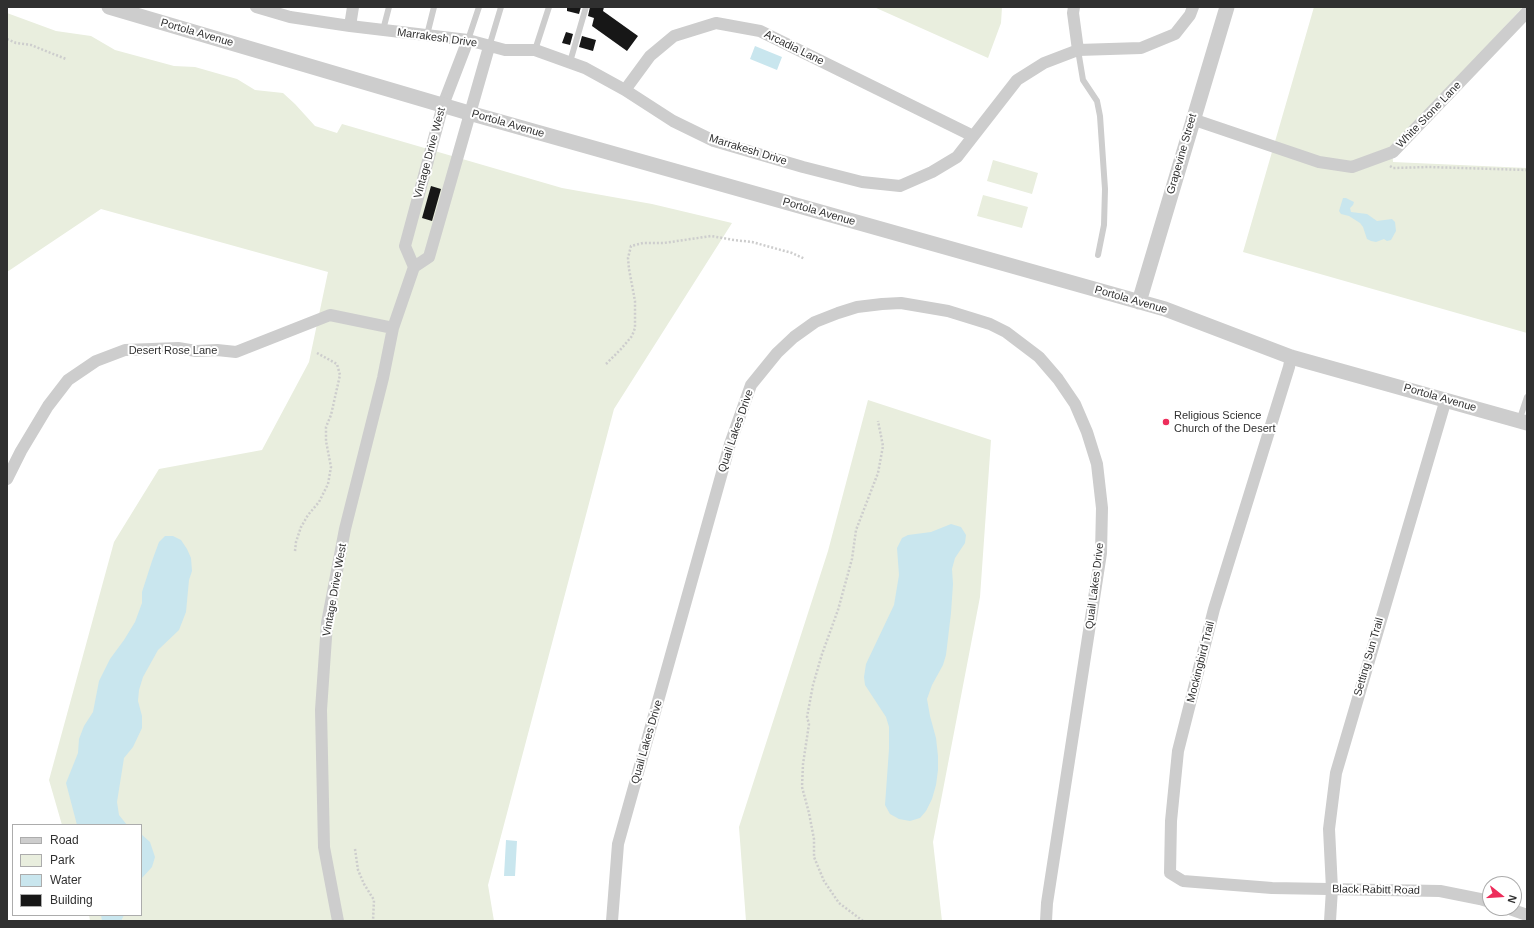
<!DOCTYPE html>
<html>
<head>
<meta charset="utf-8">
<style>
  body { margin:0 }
  #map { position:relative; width:1534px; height:928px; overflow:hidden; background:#fff; font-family:Helvetica,sans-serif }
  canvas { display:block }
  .frame { position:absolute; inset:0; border:8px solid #303030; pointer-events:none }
  .legend { position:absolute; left:12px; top:824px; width:130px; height:92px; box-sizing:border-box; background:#fff; border:1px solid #acacac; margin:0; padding:5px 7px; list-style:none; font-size:12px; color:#303030 }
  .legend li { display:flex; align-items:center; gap:8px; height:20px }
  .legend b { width:20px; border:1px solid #acacac }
  .north { position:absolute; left:1482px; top:876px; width:40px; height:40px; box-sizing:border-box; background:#fff; border:1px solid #acacac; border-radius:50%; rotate:107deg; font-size:11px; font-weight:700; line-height:16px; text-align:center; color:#303030 }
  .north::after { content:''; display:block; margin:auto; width:14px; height:18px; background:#ed2d5b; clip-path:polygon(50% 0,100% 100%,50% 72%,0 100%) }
</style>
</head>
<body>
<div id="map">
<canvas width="1534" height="928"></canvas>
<div class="frame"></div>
<ul class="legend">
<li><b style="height:5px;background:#cdcdcd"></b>Road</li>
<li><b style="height:11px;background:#e9eede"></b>Park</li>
<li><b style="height:11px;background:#c9e6ee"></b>Water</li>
<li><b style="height:11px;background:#171717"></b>Building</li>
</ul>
<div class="north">N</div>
</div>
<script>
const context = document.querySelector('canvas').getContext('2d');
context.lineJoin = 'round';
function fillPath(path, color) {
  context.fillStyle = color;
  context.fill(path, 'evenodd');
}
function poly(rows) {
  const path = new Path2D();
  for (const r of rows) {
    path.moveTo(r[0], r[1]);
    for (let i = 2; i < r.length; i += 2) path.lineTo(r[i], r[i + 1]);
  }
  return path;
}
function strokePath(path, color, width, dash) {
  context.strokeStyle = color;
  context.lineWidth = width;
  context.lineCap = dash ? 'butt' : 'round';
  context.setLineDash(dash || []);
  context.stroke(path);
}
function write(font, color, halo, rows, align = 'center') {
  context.font = font + ' Helvetica,sans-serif';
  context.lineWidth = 4;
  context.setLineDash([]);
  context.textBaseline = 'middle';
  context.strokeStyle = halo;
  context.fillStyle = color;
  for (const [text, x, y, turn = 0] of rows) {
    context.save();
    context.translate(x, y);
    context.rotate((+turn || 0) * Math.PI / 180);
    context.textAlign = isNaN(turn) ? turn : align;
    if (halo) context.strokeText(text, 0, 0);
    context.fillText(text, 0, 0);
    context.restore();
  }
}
const green = poly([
  [874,7,1002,7,1001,23,988,58],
  [1314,7,1523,7,1392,149,1393,162,1527,168,1527,333,1243,252],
  [7,13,56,31,91,36,115,50,174,66,195,67,237,79,255,90,283,93,295,104,315,126,337,133,342,124,562,188,652,204,732,223,614,409,488,885,494,921,90,921,89,915,141,915,141,825,62,825,49,780,114,542,159,469,262,450,309,362,328,272,101,209,7,272],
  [993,160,1038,173,1032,194,987,181],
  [983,195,1028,207,1022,228,977,216],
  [868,400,991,440,980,597,933,842,942,921,746,921,739,827,828,551]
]);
const water = poly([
  [755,46,782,57,777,70,750,59],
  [1343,198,1346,198,1354,202,1353,205,1350,208,1351,212,1367,214,1377,221,1392,219,1395,222,1396,231,1391,240,1387,241,1384,239,1376,242,1371,241,1367,239,1363,227,1360,223,1349,216,1341,214,1339,211],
  [951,524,961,527,966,535,965,543,955,558,952,569,953,584,951,613,946,655,943,665,932,685,927,699,930,716,936,738,938,756,938,770,936,785,932,799,926,811,920,818,910,821,899,819,890,814,885,805,889,749,889,727,886,717,865,685,864,677,866,664,894,605,899,575,897,548,902,538,908,535,931,532],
  [165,536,173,536,181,540,187,549,191,558,192,571,189,580,186,612,179,630,158,650,143,677,139,690,138,701,142,716,142,728,133,747,124,758,117,802,119,815,127,825,77,825,66,783,78,753,79,739,84,726,93,712,99,681,110,659,124,640,135,622,142,603,142,592,152,561,159,542],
  [141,834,150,842,155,857,152,867,141,879],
  [506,840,517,841,515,876,504,876],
  [101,915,124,915,121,921,102,921]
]);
const building = poly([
  [567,7,581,7,579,14,567,11],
  [590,7,604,7,603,11,638,36,627,51,592,26,594,18,588,16],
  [566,32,573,34,570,45,562,43],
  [582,36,596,40,593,51,579,47],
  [431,186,441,189,432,221,422,218]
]);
const path = poly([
  [7,39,16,43,31,45,66,59],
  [1390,166,1393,168,1429,167,1527,170],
  [606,364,621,349,632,336,635,328,635,301,629,269,628,258,631,246,643,243,664,243,711,236,734,240,752,242,792,253,805,259],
  [295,551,296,542,301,527,308,515,319,502,328,484,331,467,326,441,326,427,331,415,340,375,337,364,317,353],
  [355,849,358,870,364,884,374,900,373,921],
  [863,921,839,903,824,881,814,857,814,839,809,813,802,787,803,764,809,724,807,717,813,685,822,654,838,610,852,559,856,530,878,473,883,446,878,421]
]);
const service = poly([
  [383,30,389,7],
  [427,35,434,7],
  [468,40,479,7],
  [489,47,501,7],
  [535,50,549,7],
  [1078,50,1083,80,1097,101,1100,116,1105,189,1104,225,1098,255],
  [570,62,586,7],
  [1519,421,1527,397]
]);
const minor = poly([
  [256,7,290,17,350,26,468,40,505,50,535,50,585,68,625,90,673,121,714,141,803,167,862,182,900,186,932,172,957,157,1017,80,1044,63,1078,50,1141,48,1175,34,1190,15,1193,7],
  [1074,7,1073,13,1078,50],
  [350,26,353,7],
  [625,90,650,56,674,36,716,23,760,31,973,136],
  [1192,119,1319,162,1352,167,1393,152,1527,12],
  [414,267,405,246,443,105,468,40],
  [1291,357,1289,367,1214,609,1178,751,1171,821,1170,873,1183,881,1272,888,1440,891,1480,899,1490,902],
  [7,479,21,451,48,406,68,380,96,361,125,350,178,348,196,351,217,350,236,352,330,315,393,328],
  [1507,908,1527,915],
  [338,921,324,847,321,710,327,623,345,529,383,378,393,328,414,267,429,257,489,47],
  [612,921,618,844,730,444,751,385,777,353,794,337,815,322,838,313,857,307,882,304,901,303,948,311,990,324,1006,332,1039,357,1058,379,1075,404,1087,432,1097,464,1102,508,1101,553,1047,903,1046,921],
  [1330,921,1332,889,1329,829,1336,773,1446,399]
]);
const tertiary = poly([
  [109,7,469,113,1165,309,1291,357,1527,423],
  [1139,302,1227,7]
]);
const markers = [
  [1166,422,4,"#ed2d5b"]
];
const streetNames = [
  ["Portola Avenue",197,33,16],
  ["Marrakesh Drive",437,38,8],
  ["Arcadia Lane",794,48,26],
  ["White Stone Lane",1429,115,-46],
  ["Portola Avenue",508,124,16],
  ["Marrakesh Drive",748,150,17],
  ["Vintage Drive West",430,153,-75],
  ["Grapevine Street",1182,154,-74],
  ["Portola Avenue",819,212,16],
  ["Portola Avenue",1131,300,16],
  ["Desert Rose Lane",173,351],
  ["Portola Avenue",1440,398,16],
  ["Quail Lakes Drive",736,431,-71],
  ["Quail Lakes Drive",1095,586,-83],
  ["Vintage Drive West",335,590,-80],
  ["Setting Sun Trail",1369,657,-74],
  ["Mockingbird Trail",1201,662,-76],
  ["Quail Lakes Drive",647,742,-74],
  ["Black Rabitt Road",1376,890,1]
];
const poiNames = [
  ["Religious Science",1174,416],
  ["Church of the Desert",1174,429]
];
fillPath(green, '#e9eede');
fillPath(water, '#c9e6ee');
fillPath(building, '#171717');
strokePath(path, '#cdcdcd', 2.5, [2, 2]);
strokePath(service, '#cdcdcd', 6);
strokePath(minor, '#cdcdcd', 12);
strokePath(tertiary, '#cdcdcd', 15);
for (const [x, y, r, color] of markers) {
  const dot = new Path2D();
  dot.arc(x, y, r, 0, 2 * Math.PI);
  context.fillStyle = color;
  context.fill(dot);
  strokePath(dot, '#fff', 1.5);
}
write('11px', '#303030', '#fff', streetNames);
write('11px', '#303030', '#fff', poiNames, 'left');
</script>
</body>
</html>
